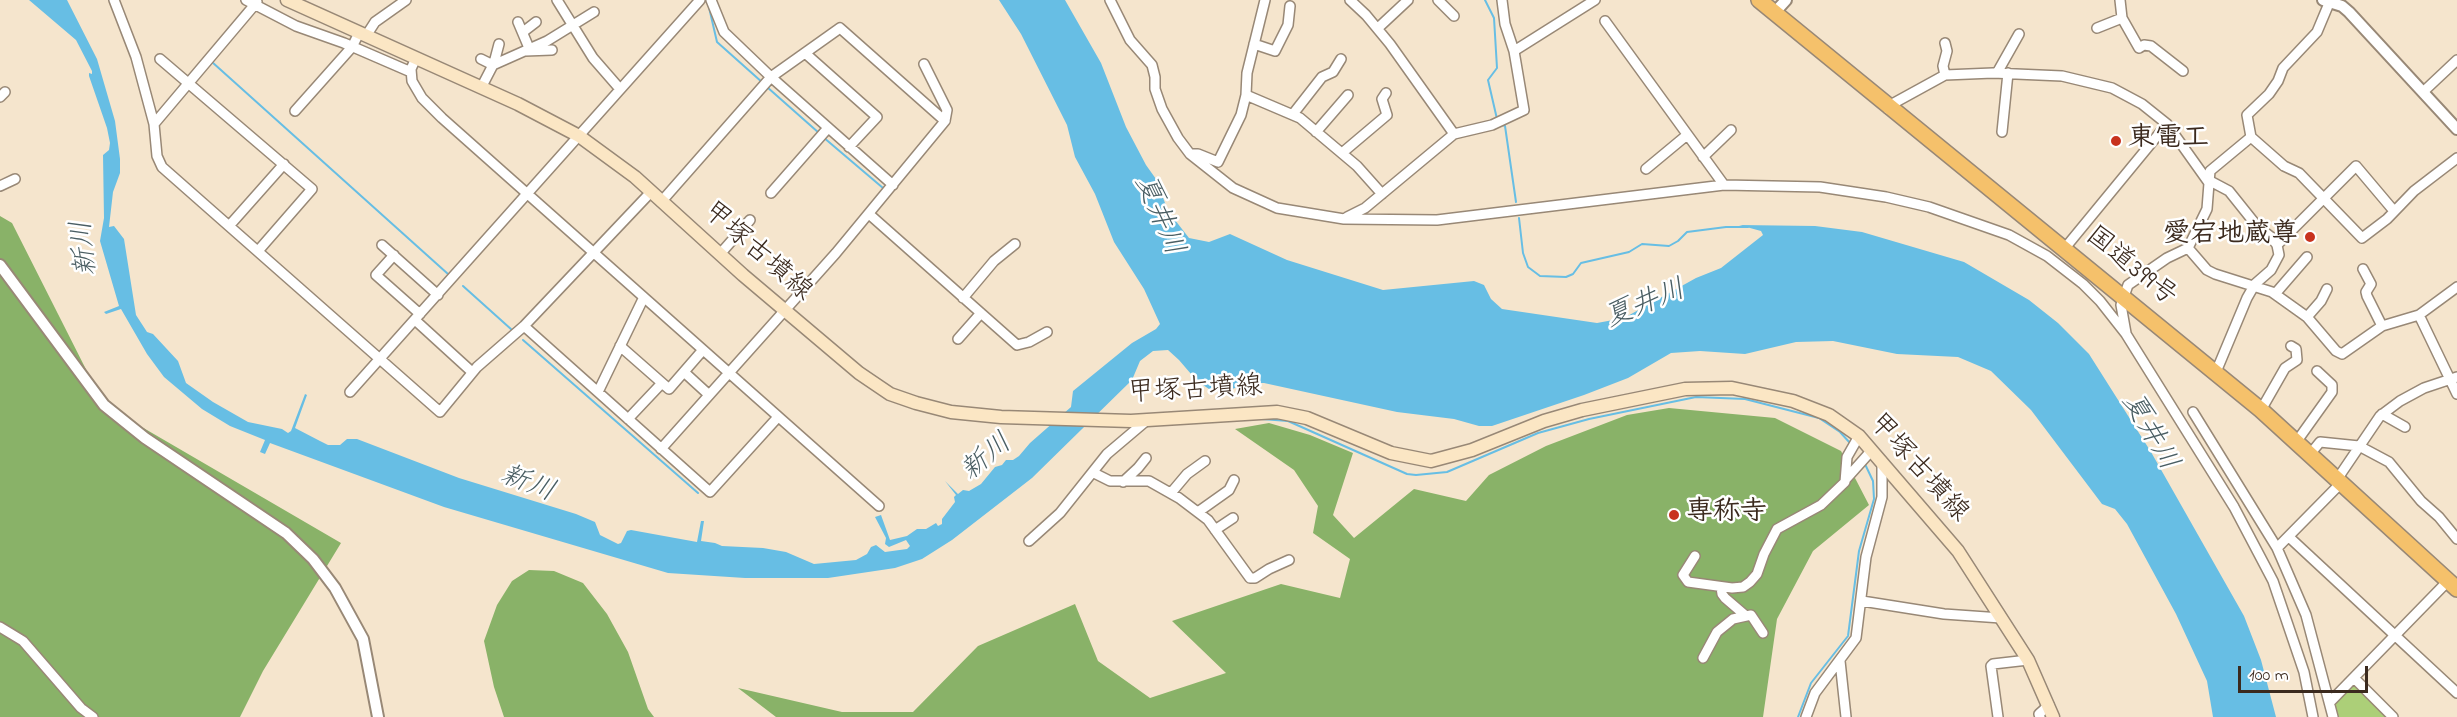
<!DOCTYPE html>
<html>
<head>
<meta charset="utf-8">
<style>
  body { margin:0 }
  #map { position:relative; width:2457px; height:717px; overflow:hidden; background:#f5e5cd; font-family:"Indie Flower",sans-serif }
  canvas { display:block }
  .scale { position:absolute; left:2238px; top:666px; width:130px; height:27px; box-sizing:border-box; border:3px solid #3b2a1e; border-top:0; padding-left:8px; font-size:18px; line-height:21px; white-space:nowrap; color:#3b2a1e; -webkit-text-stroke:4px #fff; paint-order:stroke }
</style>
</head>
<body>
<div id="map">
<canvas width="2457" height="717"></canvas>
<div class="scale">100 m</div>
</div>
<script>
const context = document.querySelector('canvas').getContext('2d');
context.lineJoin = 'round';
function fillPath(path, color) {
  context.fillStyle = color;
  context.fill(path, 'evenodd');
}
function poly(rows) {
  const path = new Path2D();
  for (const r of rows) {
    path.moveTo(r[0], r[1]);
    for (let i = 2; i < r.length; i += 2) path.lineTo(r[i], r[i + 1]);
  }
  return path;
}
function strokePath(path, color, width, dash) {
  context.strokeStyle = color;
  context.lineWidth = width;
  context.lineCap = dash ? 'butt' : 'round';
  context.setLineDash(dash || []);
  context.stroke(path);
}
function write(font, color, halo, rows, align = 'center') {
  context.font = font + ' "Indie Flower","Klee One",sans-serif';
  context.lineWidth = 5;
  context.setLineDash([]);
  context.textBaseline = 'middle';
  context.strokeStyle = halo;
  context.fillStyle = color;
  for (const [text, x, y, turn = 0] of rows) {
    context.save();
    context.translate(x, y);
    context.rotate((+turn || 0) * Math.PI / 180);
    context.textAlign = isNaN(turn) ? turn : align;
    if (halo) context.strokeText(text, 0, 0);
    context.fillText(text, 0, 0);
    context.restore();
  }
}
const green = poly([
  [2354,684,2388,717,2337,717,2334,703]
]);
const forest = poly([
  [0,216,12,223,104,405,341,543,263,671,240,717,0,717],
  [1669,408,1775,418,1841,451,1869,505,1813,551,1777,619,1763,717,776,717,738,688,842,712,913,712,978,646,1075,604,1098,661,1150,698,1226,673,1172,621,1281,584,1340,598,1350,559,1313,533,1318,506,1294,470,1235,429,1269,423,1310,435,1353,453,1333,515,1354,538,1414,489,1466,501,1489,475,1546,446,1627,415],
  [529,570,554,571,583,583,607,614,628,652,648,709,654,717,504,717,494,687,484,641,497,605,512,581]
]);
const water = poly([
  [29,0,67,0,97,59,115,121,120,159,120,173,113,192,109,227,114,226,124,239,136,315,147,332,153,334,178,361,186,383,213,402,248,422,282,429,288,433,291,431,305,394,307,395,295,428,320,441,328,445,340,445,347,439,357,439,459,478,576,514,595,522,600,535,618,544,621,543,627,531,631,530,697,542,701,521,704,521,701,541,715,543,722,546,763,548,786,552,814,564,856,560,867,554,871,547,876,545,885,552,907,549,910,546,906,540,889,547,885,544,886,538,875,517,881,515,890,540,907,536,917,529,926,529,936,523,938,526,942,524,942,519,955,502,954,497,956,495,945,481,958,494,963,490,969,491,981,484,995,467,1002,465,1006,460,1013,460,1019,456,1030,443,1071,407,1073,391,1132,343,1156,329,1160,324,1144,289,1114,242,1095,194,1075,157,1067,125,1021,34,999,0,1065,0,1101,63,1126,127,1146,165,1156,179,1168,211,1189,238,1209,242,1230,234,1287,260,1383,290,1474,281,1484,285,1491,299,1502,309,1597,323,1624,318,1696,278,1721,268,1763,235,1761,231,1739,225,1815,226,1862,232,1964,262,2029,300,2058,323,2089,354,2151,452,2244,616,2261,660,2276,717,2213,717,2207,681,2176,614,2127,524,2115,509,2102,504,2031,410,1991,371,1958,357,1897,354,1833,341,1796,342,1745,354,1700,351,1671,353,1628,378,1584,395,1492,426,1479,426,1454,419,1397,412,1264,383,1253,383,1221,392,1209,389,1197,381,1179,360,1168,350,1153,351,1140,361,1132,380,1032,478,952,540,922,559,895,568,828,578,745,578,668,573,444,507,270,443,265,454,260,452,265,440,230,426,202,409,164,377,147,354,121,309,106,314,104,312,119,306,100,241,104,218,103,155,109,150,110,143,107,128,89,76,89,73,92,74,92,71,76,40]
]);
const stream = poly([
  [1485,0,1494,18,1497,68,1488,80,1497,119],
  [708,3,717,42,763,83],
  [212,62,448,274],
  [767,87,819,133],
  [1501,124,1505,126,1516,202],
  [823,137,883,188],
  [1519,218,1523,253,1528,267,1540,276,1566,277,1573,274,1581,263,1629,252,1642,244,1669,246,1678,241,1687,232,1726,227,1748,227],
  [463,286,512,330],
  [523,340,698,493],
  [1262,419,1288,421,1407,474,1416,475,1447,472,1538,433,1589,419,1696,397,1745,399,1819,418,1840,432,1850,443],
  [1798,717,1811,683,1848,636,1859,551,1874,499,1873,481,1864,462]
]);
const minor = poly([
  [114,0,136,57,154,124,157,156,162,167,440,412,477,367,524,326,651,192],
  [246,0,296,26,344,43,411,72],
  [557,0,593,58,620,89],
  [711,0,724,32,771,77,893,185],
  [1110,0,1130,40,1152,65,1155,77,1155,89,1162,109,1178,138,1190,154,1233,188,1277,208,1344,219,1437,220,1724,185,1820,187,1886,197,1929,207,2009,235,2047,256,2083,284,2100,301,2126,334,2234,507,2273,581,2304,672,2313,717],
  [1350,0,1366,15,1390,44,1454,134],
  [1438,0,1454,16],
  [1502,0,1505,24,1514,51],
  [2120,0,2122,18,2139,48,2144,45,2151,46,2183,71],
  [1605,21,1724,185],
  [518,22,529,48],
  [1378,28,1408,0],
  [2097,28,2122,18],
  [523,32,536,22],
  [366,36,375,22,406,0],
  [1945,43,1947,51,1943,66,1945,75],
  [1254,44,1275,51,1288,25,1290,6],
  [525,51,552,50],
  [805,53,877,117,849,147],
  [416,58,411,69,412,81,422,98,442,118,879,506],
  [160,59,312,189,258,251],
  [481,59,493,65,547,41,594,12],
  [924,64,947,110,945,121],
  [1997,73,2019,34],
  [481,88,494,63,499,44],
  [2423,92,2457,60],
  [1246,95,1300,118,1357,166,1382,194],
  [0,97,5,92],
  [1888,109,1894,103,1945,75,1993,73,2062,76,2112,88,2142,104,2167,124,2209,183],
  [295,111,352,47,359,33],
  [1293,114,1322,77,1333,72,1341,59],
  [154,124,257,2],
  [1316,132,1348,95],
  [2002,132,2008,73],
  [2251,137,2284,166,2299,173,2362,238,2387,219,2414,191,2457,158],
  [1342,153,1387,115,1382,99,1386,93],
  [1190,154,1198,154,1218,162,1241,115,1246,95,1247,73,1265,0],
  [1703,157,1731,130],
  [1646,169,1687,135],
  [2209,183,2210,171,2251,137,2247,115,2269,94,2278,81,2283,68,2317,32,2330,1],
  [0,186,15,179],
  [771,193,828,128],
  [661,202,771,77,840,28,945,121,836,253,661,449],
  [869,214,1017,345,1029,342,1047,332],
  [1347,217,1365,208,1454,134,1492,125,1524,110,1514,51,1595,0],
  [229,226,284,164],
  [382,245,438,295],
  [2277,245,2356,166,2394,211],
  [2065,248,2167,124],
  [2188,248,2207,270,2215,274,2272,292,2307,317,2336,351,2342,354,2382,326,2419,315,2457,287],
  [720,254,750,220],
  [394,255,376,275,420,314],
  [2363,269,2371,284,2366,292,2367,296,2382,326],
  [2275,294,2307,257],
  [963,298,994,261,1015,244],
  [2419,315,2457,394],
  [2307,317,2321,301,2327,289],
  [415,320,472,372],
  [524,326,710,492,778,417],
  [2126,333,2121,305,2128,285,2167,258,2188,248,2207,209,2209,183,2212,182,2229,191,2257,226,2271,237,2277,245,2279,255,2271,270,2255,284,2247,298,2216,372],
  [958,339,981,313],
  [620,346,669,389,702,351],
  [684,372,708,394],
  [350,392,700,0],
  [598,392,643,299],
  [2261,410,2285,368,2297,360,2296,349,2291,346],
  [2193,412,2277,548,2306,615,2333,717],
  [2382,414,2405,427],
  [628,419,662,383],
  [2297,441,2332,392,2332,385,2317,371],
  [2311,453,2320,442,2359,446,2389,462,2421,501,2439,517,2457,539],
  [1094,473,1110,481,1149,481,1179,498,1208,520,1250,578,1255,578,1269,569,1289,560],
  [2338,478,2380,416,2400,401,2424,388,2457,377],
  [1846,479,1872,450],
  [1123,482,1138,468,1146,458],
  [1171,493,1187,474,1205,461],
  [1198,512,1229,490,1234,480],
  [1215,530,1233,518],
  [2289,537,2457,693],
  [1029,541,1060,513,1107,454,1146,421],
  [2277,548,2342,482],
  [1695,556,1683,575,1688,582,1732,588,1743,587,1750,582,1757,574,1764,554,1777,529,1821,505,1845,482,1847,457,1859,436],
  [1721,587,1722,594,1725,598,1746,616],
  [1862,601,1944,614,2001,618],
  [0,627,23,641,81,708,93,717],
  [1703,658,1717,632,1733,619,1751,615,1763,633],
  [1840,661,1846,717],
  [2354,678,2393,717],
  [2330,702,2448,581],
  [1806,717,1815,693,1856,638,1866,557,1882,497,1882,461],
  [1998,717,1991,666,1993,664,2028,660],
  [2040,717,2039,714,2049,705]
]);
const tertiary = poly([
  [2323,0,2342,6,2349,12,2457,129],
  [1775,12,1786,0],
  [0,265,104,405,145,438,286,533,313,559,335,588,363,639,378,717]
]);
const secondary = poly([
  [287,0,518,104,579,136,635,177,743,275,859,373,890,394,916,403,951,412,1001,417,1131,421,1277,412,1307,418,1391,453,1431,461,1472,450,1544,421,1582,410,1685,389,1732,388,1793,401,1829,415,1859,436,1958,551,2028,660,2053,717]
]);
const trunk = poly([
  [1759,0,2261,410,2457,589]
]);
const markers = [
  [2116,141,6,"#c8321e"],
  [2310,237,6,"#c8321e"],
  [1674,515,6,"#c8321e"]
];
const poiNames = [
  ["東電工",2128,141],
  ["愛宕地蔵尊",2298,237,"right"],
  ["専称寺",1686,515]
];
const streetNames = [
  ["甲塚古墳線",756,253,41],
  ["国道399号",2130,268,39],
  ["甲塚古墳線",1195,392,-3],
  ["甲塚古墳線",1917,469,48]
];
const waterNames = [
  ["夏井川",1157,216,67],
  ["新川",87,248,-96],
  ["夏井川",1646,306,-22],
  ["夏井川",2148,433,60],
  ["新川",988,459,-40],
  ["新川",527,486,21]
];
fillPath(green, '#accf78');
fillPath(forest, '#89b268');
fillPath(water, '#67bee4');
strokePath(stream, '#67bee4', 2);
strokePath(minor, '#988876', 12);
strokePath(tertiary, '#988876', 14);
strokePath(secondary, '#988876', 15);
strokePath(trunk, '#988876', 18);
strokePath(minor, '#fff', 9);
strokePath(tertiary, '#fff', 10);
strokePath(secondary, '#fbe6c4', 12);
strokePath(trunk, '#f5c16b', 15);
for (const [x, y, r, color] of markers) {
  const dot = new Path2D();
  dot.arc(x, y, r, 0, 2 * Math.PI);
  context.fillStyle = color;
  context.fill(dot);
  strokePath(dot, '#fff', 2);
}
write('bold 27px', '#3b2a1e', '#fff', poiNames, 'left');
write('27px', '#3b2a1e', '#fff', streetNames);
write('italic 28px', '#4a5e63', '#fff', waterNames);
</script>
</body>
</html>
